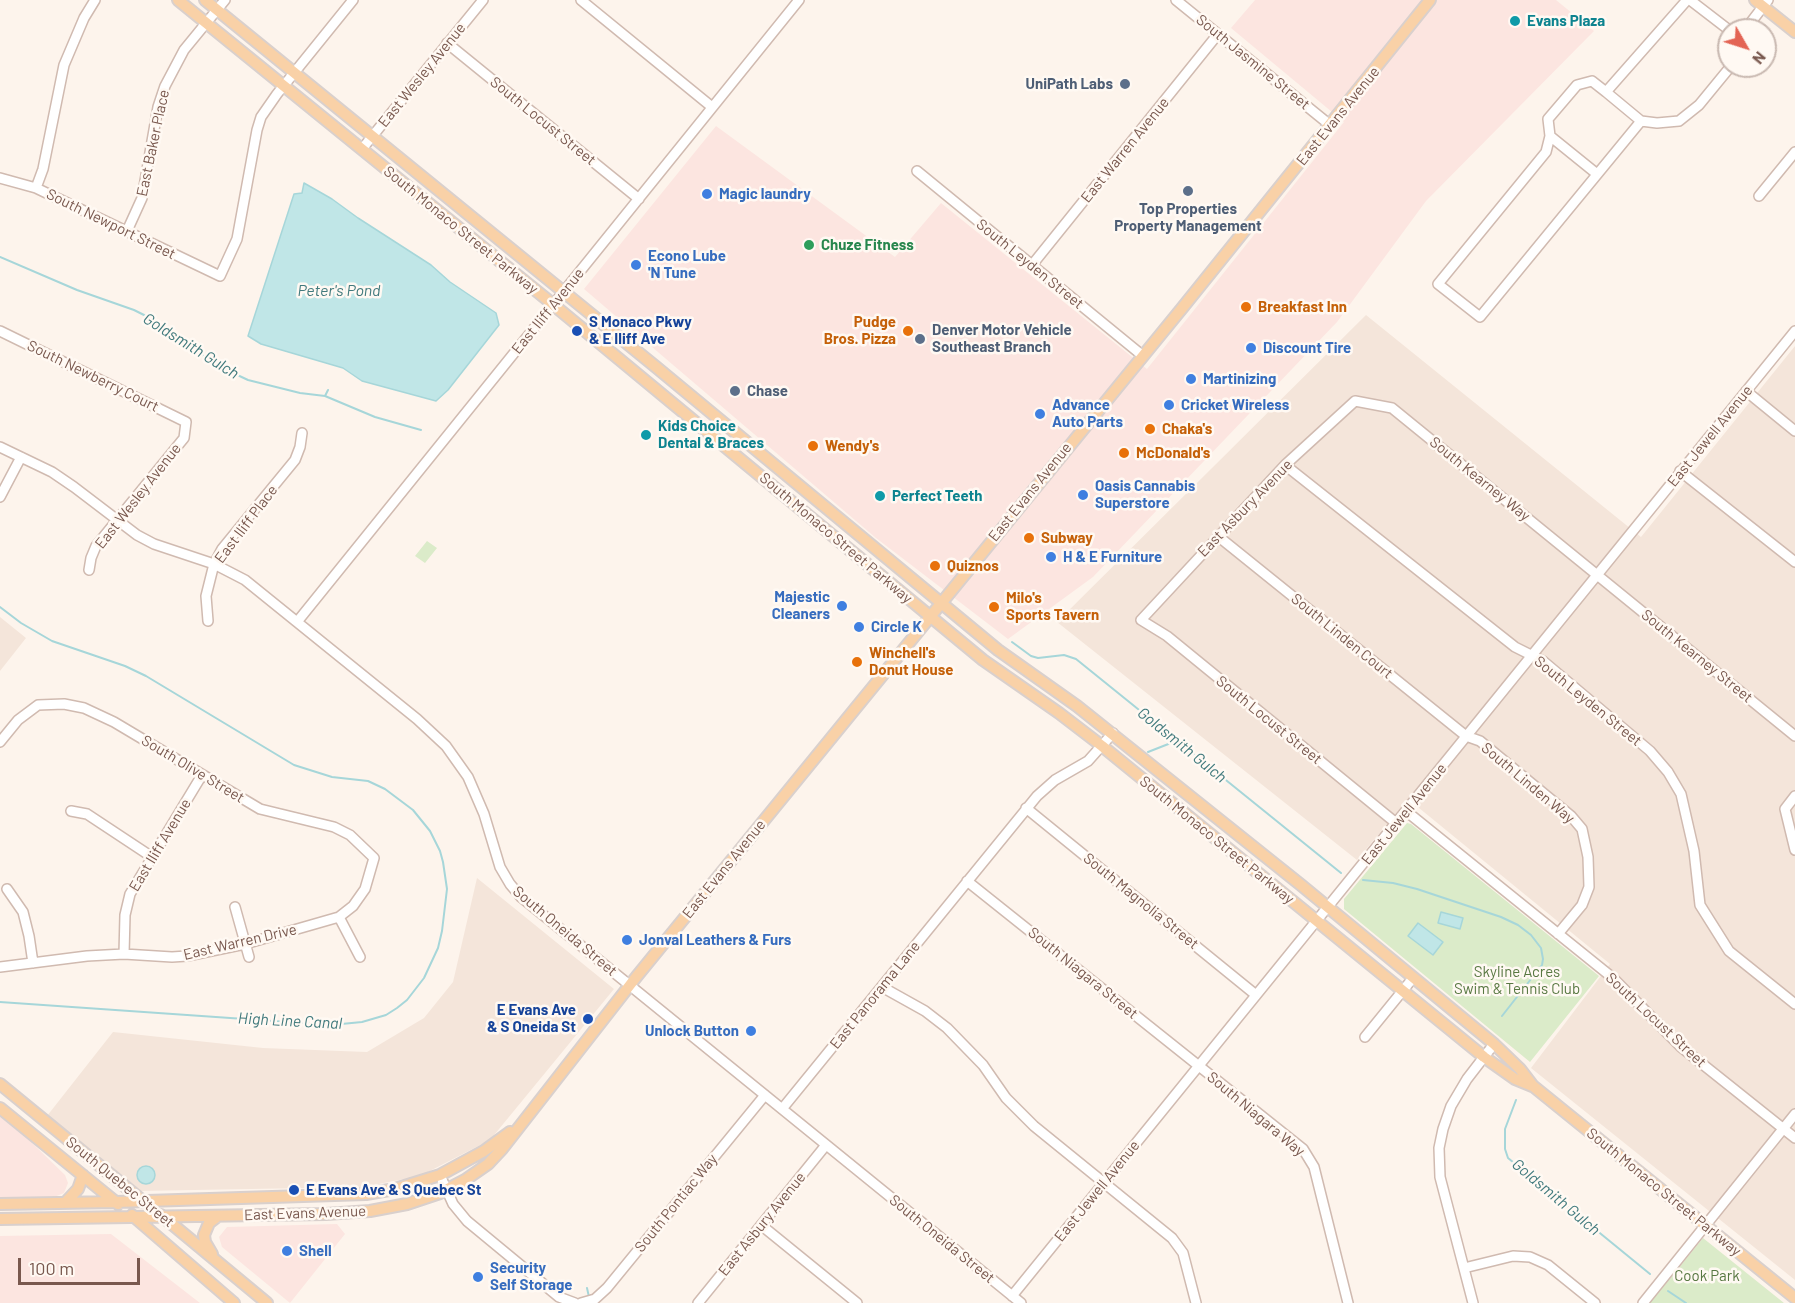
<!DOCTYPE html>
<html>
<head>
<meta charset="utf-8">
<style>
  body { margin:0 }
  #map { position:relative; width:1795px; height:1303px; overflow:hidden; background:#fdf4ec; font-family:Barlow,sans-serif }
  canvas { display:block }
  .north { position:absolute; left:1717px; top:18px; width:60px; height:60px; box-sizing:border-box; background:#fff9f3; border:2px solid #c9b9b1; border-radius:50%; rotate:129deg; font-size:16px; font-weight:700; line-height:24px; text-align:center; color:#79584e }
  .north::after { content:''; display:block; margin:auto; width:21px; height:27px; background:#e36454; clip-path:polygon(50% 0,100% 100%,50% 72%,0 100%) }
  .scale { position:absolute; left:18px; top:1258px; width:122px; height:27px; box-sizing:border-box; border:3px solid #79584e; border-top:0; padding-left:8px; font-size:18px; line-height:21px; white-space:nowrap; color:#79584e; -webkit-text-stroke:4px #fff9f3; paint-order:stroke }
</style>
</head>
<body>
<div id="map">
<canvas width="1795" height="1303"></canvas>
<div class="north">N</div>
<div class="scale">100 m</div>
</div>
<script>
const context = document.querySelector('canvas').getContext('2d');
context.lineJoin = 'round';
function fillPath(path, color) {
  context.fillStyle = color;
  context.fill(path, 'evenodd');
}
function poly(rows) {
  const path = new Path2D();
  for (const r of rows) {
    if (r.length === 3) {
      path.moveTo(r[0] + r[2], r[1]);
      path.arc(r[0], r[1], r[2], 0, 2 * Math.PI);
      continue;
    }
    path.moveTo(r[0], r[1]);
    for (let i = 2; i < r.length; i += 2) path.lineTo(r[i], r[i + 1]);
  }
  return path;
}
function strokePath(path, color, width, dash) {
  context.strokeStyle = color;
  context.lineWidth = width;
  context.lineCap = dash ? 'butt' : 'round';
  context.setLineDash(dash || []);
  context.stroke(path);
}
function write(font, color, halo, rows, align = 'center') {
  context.font = font + ' Barlow,sans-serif';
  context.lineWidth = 5;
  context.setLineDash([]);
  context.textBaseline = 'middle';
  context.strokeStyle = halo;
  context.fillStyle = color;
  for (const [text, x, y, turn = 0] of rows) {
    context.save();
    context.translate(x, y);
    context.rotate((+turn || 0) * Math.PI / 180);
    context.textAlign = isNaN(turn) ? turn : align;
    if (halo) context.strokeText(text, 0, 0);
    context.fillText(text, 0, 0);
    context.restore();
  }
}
const residential = poly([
  [1366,315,1641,537,1795,346,1795,1280,1531,1068,1610,964,1408,799,1357,860,1057,622],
  [0,617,26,638,0,671],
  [477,878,614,989,490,1140,420,1176,363,1187,138,1191,47,1116,113,1032,263,1048,367,1052,424,1018,453,982]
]);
const commercial = poly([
  [1255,0,1556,0,1594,31,1426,201,1337,322,1093,577,1008,639,876,538,584,289,716,126,895,257,941,203,1147,369,1344,122,1231,28],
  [0,1117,27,1138,65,1175,68,1183,64,1193,54,1197,0,1198],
  [337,1224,345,1234,290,1303,222,1247,219,1237,227,1227],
  [111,1234,200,1303,0,1303,0,1236]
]);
const green = poly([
  [427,541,437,548,425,563,415,556],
  [1407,823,1411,824,1599,976,1530,1062,1344,909,1344,899],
  [1703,1238,1784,1303,1650,1303]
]);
const water = poly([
  [304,183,332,199,358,218,431,265,450,282,496,313,499,325,448,390,436,401,362,381,343,368,261,344,248,336,294,194,302,193,304,183],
  [1441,912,1463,918,1460,929,1438,923,1441,912],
  [1418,923,1443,942,1433,955,1408,936,1418,923],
  [146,1175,9]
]);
const stream = poly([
  [0,257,77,290,134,310,154,320,175,333,214,364,248,380,300,393,325,396,375,417,421,430],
  [325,396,328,390],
  [0,607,21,623,52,641,125,666,146,676,294,765,332,777,368,781,385,789,413,810,430,831,440,851,443,862,447,889,442,931,438,948,424,978,407,1000,397,1008,386,1015,362,1022,331,1025,0,1002],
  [1012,642,1031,656,1038,658,1064,655,1076,659,1341,873],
  [1148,752,1176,741],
  [1363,880,1393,883,1417,889,1501,917,1518,925,1531,935,1541,948,1543,959,1542,965,1502,1016],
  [1516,1100,1505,1129,1505,1149,1508,1158,1650,1274],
  [587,1288,589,1297],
  [1668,1291,1686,1303]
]);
const minor = poly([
  [581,0,712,107],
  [1176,0,1330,125],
  [1687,0,1606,92,1592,81,1577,85,1548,119,1550,136,1546,152,1438,284,1480,317,1641,121,1657,123,1679,121,1699,105,1731,66],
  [1690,0,1729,30],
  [1745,30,1768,0],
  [447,43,639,199],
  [1606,92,1641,121],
  [1550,136,1597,174],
  [362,149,483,0],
  [917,171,1143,356],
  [0,178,36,188,220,276,237,239,257,130,261,117,277,94,353,0],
  [36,188,43,169,64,65,84,18,95,0],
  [1759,196,1795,152],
  [127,231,142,198,158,107,165,86,184,50,225,0],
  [1032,265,1218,34],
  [0,331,186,422,184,438,96,546,91,558,89,570],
  [1746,391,1795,431],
  [0,447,52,472,74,487,137,535,154,544,214,564,245,580,417,719,446,746,468,777,484,814,500,867,510,884,521,897,1021,1303],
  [1285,465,1515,647,1543,661,1650,751,1668,772,1681,794,1694,851,1700,905,1729,951,1795,1004],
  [1680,471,1795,562],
  [0,497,21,457],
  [1219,537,1466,736,1480,741,1571,816,1582,829,1588,857,1589,887,1582,905,1558,934],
  [208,621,206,596,214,564,222,549,295,460,300,447,302,433],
  [297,622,799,0],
  [0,742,18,720,38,705,64,704,84,708,114,722,260,809,334,827,350,835,374,858,365,889,353,906,339,917,245,944,187,956,172,957,124,954,87,956,0,967],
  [1795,796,1785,809,1795,850],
  [1026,808,1256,995],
  [71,811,87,814,152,857],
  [1406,811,1613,978,1681,1047,1795,1138],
  [1396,823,1167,636,1141,620,1285,465,1355,401,1392,408,1795,736],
  [967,881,1303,1149,1314,1167,1348,1303],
  [7,889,23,912,29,936,33,963],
  [235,907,249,957],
  [339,917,360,957],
  [124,954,125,915,130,894,202,775],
  [882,987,925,1011,947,1028,983,1065,1006,1098,1034,1126,1172,1238,1183,1253,1196,1303],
  [1365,1037,1413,978],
  [782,1109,1037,796,1055,780,1088,761,1113,733],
  [440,1175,453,1204,467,1221,559,1297,575,1303],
  [761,1225,857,1303],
  [1464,1268,1513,1256,1530,1257,1548,1265,1595,1303],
  [1012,1296,1795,331],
  [581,1303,595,1299,607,1288,765,1095],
  [698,1303,826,1145],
  [1473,1303,1440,1177,1439,1148,1443,1129,1451,1106,1467,1079,1494,1044],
  [1643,1303,1795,1114]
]);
const major = poly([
  [178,0,544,297,983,660,1059,713,1102,746,1484,1057,1515,1079,1532,1086],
  [205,0,656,367,998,650,1077,706,1301,885,1494,1044,1520,1069,1533,1086,1795,1298],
  [1755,0,1795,32],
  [0,1084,144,1202],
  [0,1108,118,1204],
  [65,1203,78,1189,83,1175],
  [0,1204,116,1202,366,1194,395,1189,440,1175,484,1151,510,1132],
  [132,1215,234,1303],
  [161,1215,267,1303],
  [0,1219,326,1214,370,1211,407,1204,440,1193,465,1180,488,1164,502,1149,637,976,1183,307,1430,0],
  [212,1254,205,1242,204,1235,209,1223,218,1216]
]);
const markers = [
  [1515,21,6,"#0f9aa8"],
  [1125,84,6,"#5c6f8a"],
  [1188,191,6,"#5c6f8a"],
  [707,194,6,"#3f7fe0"],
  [809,245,6,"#2e9e5b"],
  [636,265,6,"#3f7fe0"],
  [1246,307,6,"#e8710a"],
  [577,331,6,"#1a4fb4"],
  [908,331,6,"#e8710a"],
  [920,339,6,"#5c6f8a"],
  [1251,348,6,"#3f7fe0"],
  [1191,379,6,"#3f7fe0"],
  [735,391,6,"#5c6f8a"],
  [1169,405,6,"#3f7fe0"],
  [1040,414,6,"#3f7fe0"],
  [1150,429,6,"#e8710a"],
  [646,435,6,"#0f9aa8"],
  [813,446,6,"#e8710a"],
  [1124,453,6,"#e8710a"],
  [1083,495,6,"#3f7fe0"],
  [880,496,6,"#0f9aa8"],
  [1029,538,6,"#e8710a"],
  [1051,557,6,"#3f7fe0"],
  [935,566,6,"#e8710a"],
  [842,606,6,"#3f7fe0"],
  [994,607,6,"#e8710a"],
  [859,627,6,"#3f7fe0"],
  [857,662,6,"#e8710a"],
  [627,940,6,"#3f7fe0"],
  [588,1019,6,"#1a4fb4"],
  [751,1031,6,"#3f7fe0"],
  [294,1190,6,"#1a4fb4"],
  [287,1251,6,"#3f7fe0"],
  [478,1277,6,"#3f7fe0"]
];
const cultureNames = [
  ["Evans Plaza",1527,21],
  ["Kids Choice",658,426],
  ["Dental & Braces",658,443],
  ["Perfect Teeth",892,496]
];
const streetNames = [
  ["South Jasmine Street",1253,62,39],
  ["East Wesley Avenue",422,75,-51],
  ["East Evans Avenue",1338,116,-51],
  ["South Locust Street",543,121,39],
  ["East Baker Place",153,143,-78],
  ["East Warren Avenue",1125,150,-51],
  ["South Newport Street",111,224,26],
  ["South Monaco Street Parkway",461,230,39],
  ["South Leyden Street",1030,264,39],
  ["East Iliff Avenue",548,311,-51],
  ["South Newberry Court",93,376,26],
  ["East Jewell Avenue",1710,436,-51],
  ["South Kearney Way",1480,479,39],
  ["East Evans Avenue",1030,492,-51],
  ["East Wesley Avenue",138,496,-52],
  ["East Asbury Avenue",1245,508,-46],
  ["East Iliff Place",246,524,-53],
  ["South Monaco Street Parkway",836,538,40],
  ["South Linden Court",1342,636,39],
  ["South Kearney Street",1697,656,39],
  ["South Leyden Street",1588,701,39],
  ["South Locust Street",1269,720,39],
  ["South Olive Street",193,769,31],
  ["South Linden Way",1528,783,40],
  ["East Jewell Avenue",1404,814,-51],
  ["South Monaco Street Parkway",1217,840,39],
  ["East Iliff Avenue",160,845,-59],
  ["East Evans Avenue",724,869,-51],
  ["South Magnolia Street",1141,901,39],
  ["South Oneida Street",565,931,40],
  ["East Warren Drive",240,942,-13],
  ["South Niagara Street",1083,973,39],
  ["East Panorama Lane",875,995,-51],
  ["South Locust Street",1656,1020,43],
  ["South Niagara Way",1256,1114,40],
  ["South Quebec Street",120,1182,39],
  ["East Jewell Avenue",1097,1191,-51],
  ["South Monaco Street Parkway",1664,1192,39],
  ["South Pontiac Way",676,1203,-51],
  ["East Evans Avenue",305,1213,-2],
  ["East Asbury Avenue",762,1224,-51],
  ["South Oneida Street",942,1239,39]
];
const serviceNames = [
  ["UniPath Labs",1113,84,"right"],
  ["Top Properties",1188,209,"center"],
  ["Property Management",1188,226,"center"],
  ["Denver Motor Vehicle",932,330],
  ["Southeast Branch",932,347],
  ["Chase",747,391]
];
const shopNames = [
  ["Magic laundry",719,194],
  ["Econo Lube",648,256],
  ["'N Tune",648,273],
  ["Discount Tire",1263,348],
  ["Martinizing",1203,379],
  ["Advance",1052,405],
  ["Auto Parts",1052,422],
  ["Cricket Wireless",1181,405],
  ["Oasis Cannabis",1095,486],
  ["Superstore",1095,503],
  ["H & E Furniture",1063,557],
  ["Majestic",830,597,"right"],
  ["Cleaners",830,614,"right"],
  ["Circle K",871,627],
  ["Jonval Leathers & Furs",639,940],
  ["Unlock Button",739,1031,"right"],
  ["Shell",299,1251],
  ["Security",490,1268],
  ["Self Storage",490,1285]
];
const leisureNames = [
  ["Chuze Fitness",821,245]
];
const foodNames = [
  ["Breakfast Inn",1258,307],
  ["Pudge",896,322,"right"],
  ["Bros. Pizza",896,339,"right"],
  ["Chaka's",1162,429],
  ["Wendy's",825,446],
  ["McDonald's",1136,453],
  ["Subway",1041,538],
  ["Quiznos",947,566],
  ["Milo's",1006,598],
  ["Sports Tavern",1006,615],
  ["Winchell's",869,653],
  ["Donut House",869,670]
];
const transitNames = [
  ["S Monaco Pkwy",589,322],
  ["& E Iliff Ave",589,339],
  ["E Evans Ave",576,1010,"right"],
  ["& S Oneida St",576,1027,"right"],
  ["E Evans Ave & S Quebec St",306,1190]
];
const parkNames = [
  ["Skyline Acres",1517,972],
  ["Swim & Tennis Club",1517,989],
  ["Cook Park",1707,1276]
];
const waterNames = [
  ["Peter's Pond",339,291],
  ["Goldsmith Gulch",191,346,32],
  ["Goldsmith Gulch",1182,745,39],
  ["High Line Canal",290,1021,3],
  ["Goldsmith Gulch",1556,1197,40]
];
fillPath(residential, '#f4e5da');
fillPath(commercial, '#fce5e0');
fillPath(green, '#dbebc9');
fillPath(water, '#c0e6e7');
strokePath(water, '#a6d6d9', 1.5);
strokePath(stream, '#a6d6d9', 2);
strokePath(minor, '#d0bab0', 12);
strokePath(major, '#d9d0cd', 14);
strokePath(minor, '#fff', 9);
strokePath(major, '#f9d1a7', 10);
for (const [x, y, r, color] of markers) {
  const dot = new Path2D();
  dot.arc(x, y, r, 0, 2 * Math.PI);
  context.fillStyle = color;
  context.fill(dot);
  strokePath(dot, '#fff9f3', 2);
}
write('bold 15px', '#0d838f', '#fff9f3', cultureNames, 'left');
write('15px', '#79584e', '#fff9f3', streetNames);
write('bold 15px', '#4e5e75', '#fff9f3', serviceNames, 'left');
write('bold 15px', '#366cbe', '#fff9f3', shopNames, 'left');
write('bold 15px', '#27864d', '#fff9f3', leisureNames, 'left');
write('bold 15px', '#c56008', '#fff9f3', foodNames, 'left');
write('bold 15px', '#164399', '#fff9f3', transitNames, 'left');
write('15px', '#587842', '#fff9f3', parkNames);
write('italic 16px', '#417a7d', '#fff9f3', waterNames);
</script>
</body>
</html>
